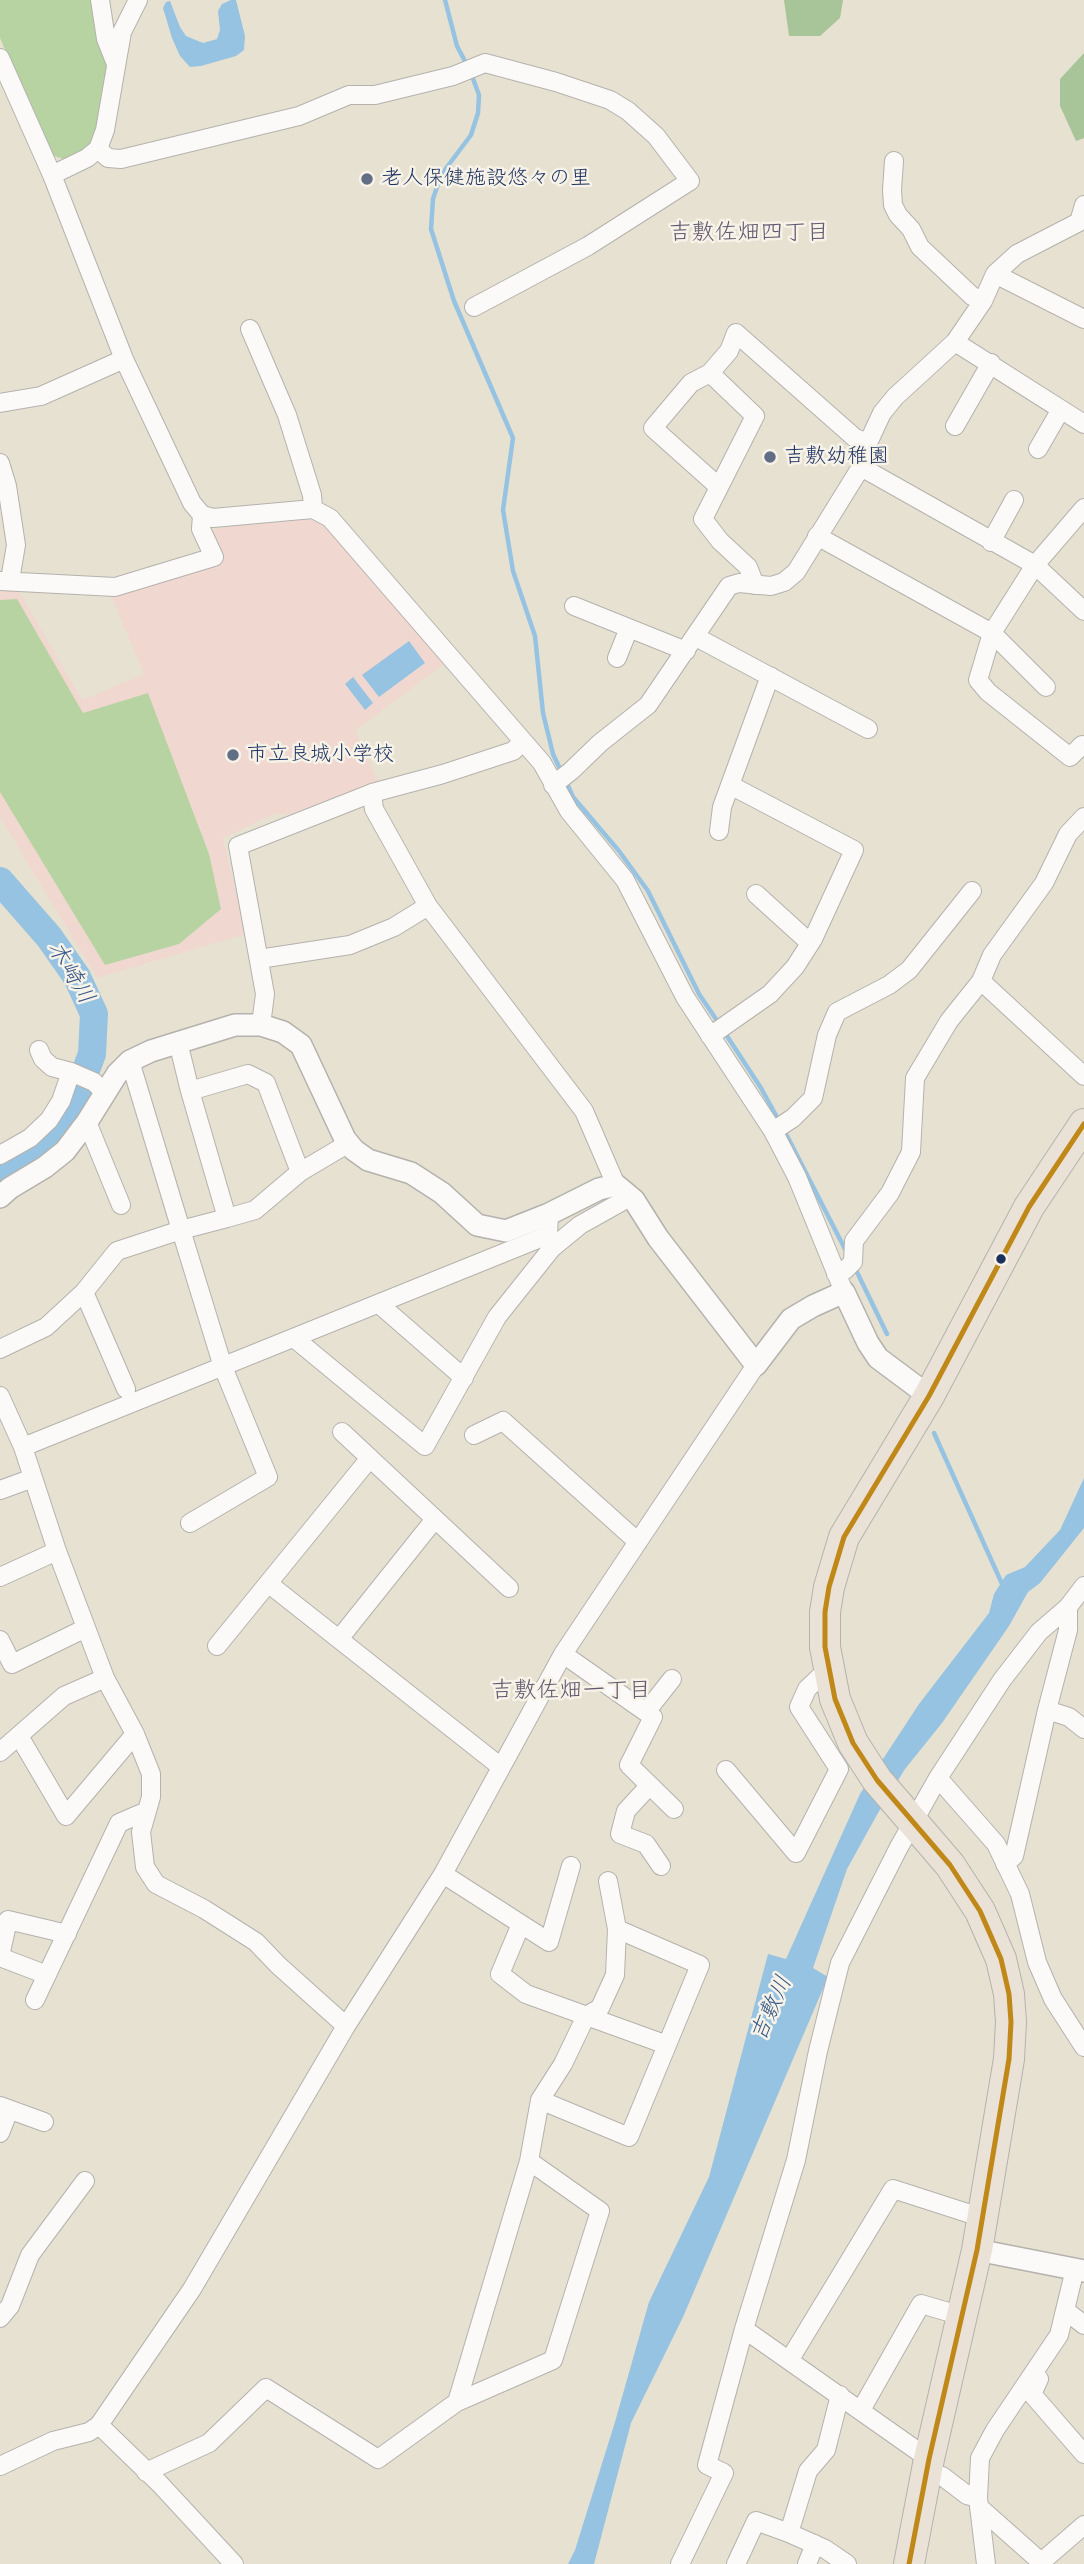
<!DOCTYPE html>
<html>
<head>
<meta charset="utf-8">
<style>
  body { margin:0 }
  canvas { display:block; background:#e7e1d1 }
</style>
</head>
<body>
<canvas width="1084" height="2564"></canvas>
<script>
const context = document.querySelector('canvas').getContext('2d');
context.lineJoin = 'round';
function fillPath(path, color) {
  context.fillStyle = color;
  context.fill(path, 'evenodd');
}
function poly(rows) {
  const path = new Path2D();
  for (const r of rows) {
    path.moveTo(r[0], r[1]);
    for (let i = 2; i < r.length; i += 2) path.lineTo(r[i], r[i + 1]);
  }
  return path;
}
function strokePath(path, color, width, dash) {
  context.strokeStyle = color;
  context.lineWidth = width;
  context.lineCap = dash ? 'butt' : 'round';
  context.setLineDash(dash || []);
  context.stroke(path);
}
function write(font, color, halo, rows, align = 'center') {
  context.font = font + ' Pangolin,"Klee One",sans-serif';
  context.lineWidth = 5;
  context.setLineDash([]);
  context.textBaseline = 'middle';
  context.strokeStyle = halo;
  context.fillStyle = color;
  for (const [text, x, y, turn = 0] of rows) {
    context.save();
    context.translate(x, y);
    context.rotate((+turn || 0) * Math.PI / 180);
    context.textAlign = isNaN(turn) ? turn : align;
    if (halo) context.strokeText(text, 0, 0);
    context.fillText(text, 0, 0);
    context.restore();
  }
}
const built = poly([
  [308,517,321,520,445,663,355,731,380,785,330,800,296,814,274,814,223,838,246,934,97,978,0,817,0,591,19,591,82,700,144,674,110,593,222,560,209,531,232,524]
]);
const green = poly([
  [0,0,97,0,111,65,98,140,87,151,63,159,49,154,0,38],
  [17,599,83,713,148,693,209,854,221,909,179,944,105,965,0,792,0,600]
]);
const forest = poly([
  [784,0,843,0,840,18,820,36,789,36],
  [1084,53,1084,138,1076,141,1060,106,1060,79]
]);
const water = poly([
  [231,0,236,0,245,36,244,50,236,56,201,66,190,67,180,56,172,38,163,8,166,2,170,1,180,27,186,36,203,43,217,39,220,30,218,11,222,4],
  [409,641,425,663,379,697,362,675],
  [353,677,373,703,365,710,345,684],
  [1084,1478,1084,1528,1040,1583,1028,1592,1009,1626,942,1723,905,1769,878,1813,847,1869,813,1968,828,1977,683,2317,631,2423,594,2564,568,2564,575,2550,615,2422,649,2302,709,2177,768,1954,786,1959,860,1794,919,1704,989,1613,994,1594,1006,1575,1025,1567,1060,1530]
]);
const stream = poly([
  [445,0,457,46,467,65],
  [471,73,479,95,478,113,471,135,441,175,433,199,431,229,454,301,513,438,503,510,513,571,535,636,543,713,553,754,561,771],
  [565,779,573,797,619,851,648,891,699,994,720,1025],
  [725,1033,761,1088,779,1121],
  [783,1128,846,1251],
  [855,1268,887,1334],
  [934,1433,1003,1586]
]);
const river = poly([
  [0,881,49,937,77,977,94,1014,92,1054,78,1091,50,1134,0,1171]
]);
const minor = poly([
  [100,0,106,39,116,64],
  [0,58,52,175,124,359,192,503,202,515,213,518,313,509,330,518,542,763,569,811,625,880,685,997,773,1131,797,1177,844,1292],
  [98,149,108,158,121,159,299,116,349,95,375,95,453,76,485,63,556,82,610,100,628,111,656,136,690,181,588,246,474,307],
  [894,161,892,190,893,205,898,215,911,229,920,247,972,296,983,301],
  [52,175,87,158,98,149,105,130,122,32,138,0],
  [995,274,1084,319],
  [250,329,287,415,312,495,313,509],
  [955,342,1084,424],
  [710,373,691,383,653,428,719,487],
  [0,403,41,396,124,359],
  [955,426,991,363],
  [1038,449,1060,411],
  [0,463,7,486,16,545,10,580],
  [861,467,1035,565,1084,611],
  [817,536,992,633,1046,687],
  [991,542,1014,500],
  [0,581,115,587,214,557,201,529,202,515],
  [755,585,748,567,720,541,703,519,755,416,710,373,729,351,736,333,855,438,868,443],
  [574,606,686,651],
  [696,637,868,729],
  [617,658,629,628],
  [1082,745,1070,757,988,692,978,680,992,633,1035,565,1084,508],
  [553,785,571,771,600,743,648,705,729,586,739,583,771,586,784,582,796,572,861,467,868,443,882,413,895,397,955,342,983,301,995,274,1017,254,1079,222,1084,205],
  [372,793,374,809,428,906,584,1111,616,1185],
  [719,831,722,807,770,676],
  [756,894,810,943],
  [259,959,350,945,394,927,428,906],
  [981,981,1084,1076],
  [261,1025,265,994,238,846,372,793,443,774,513,751,523,742],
  [710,1036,770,994,795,967,813,939,854,850,730,785],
  [178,1042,190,1091],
  [39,1050,43,1059,52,1067,71,1072,94,1082,104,1092],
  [87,1122,121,1205],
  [773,1131,793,1118,813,1098,827,1035,837,1012,889,985,909,970,972,891],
  [0,1155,30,1138,49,1120,61,1101,71,1072],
  [227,1218,255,1210,300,1172],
  [552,1248,580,1225,630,1197],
  [836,1274,845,1270,853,1262,854,1241,890,1193,911,1152,915,1078,949,1021,981,981,992,955,1044,883,1068,834,1084,817],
  [84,1292,126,1389],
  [379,1304,464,1378],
  [294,1338,425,1446,497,1317,552,1248,548,1235],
  [0,1349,46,1327,84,1292,117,1251,181,1230,130,1061],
  [0,1396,23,1447,57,1551,105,1678,135,1734,151,1774,151,1797,141,1832,145,1867,156,1884,204,1909,256,1942,278,1965,346,2026],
  [342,1432,509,1588],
  [474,1435,503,1421,638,1542],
  [23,1447,548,1235,549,1214],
  [0,1490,33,1478],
  [190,1523,268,1477,223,1367,181,1230,227,1218,190,1091,248,1074,266,1083,300,1172,349,1143],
  [0,1577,57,1551],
  [269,1584,501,1767],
  [339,1639,435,1519],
  [0,1640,12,1664,86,1628],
  [217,1646,370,1458],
  [563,1654,653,1717,629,1765,674,1809],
  [1047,1710,1069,1717,1084,1729],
  [646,1712,672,1679],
  [19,1736,66,1816,135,1734],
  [0,1752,64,1696,105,1678],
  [726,1770,796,1853,839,1769,799,1707,807,1689,829,1668],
  [938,1778,996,1844,1020,1894,1037,1962,1053,1999,1084,2047],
  [650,1785,626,1811,620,1834,646,1844,661,1866],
  [1005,1864,1014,1856,1047,1710,1068,1630,1068,1607],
  [443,1874,549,1942,571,1866],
  [521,1924,500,1974,526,1994,667,2045],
  [0,1956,8,1920,67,1934],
  [0,1957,47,1975],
  [35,2000,119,1823,147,1811],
  [540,2100,563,2064,586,2016,600,2008,615,1975,617,1929,608,1881],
  [0,2106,44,2122],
  [0,2133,9,2110],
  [529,2161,540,2100,629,2137,700,1965,617,1929],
  [1066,2311,1084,2325],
  [0,2318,10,2306,30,2255,85,2181],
  [744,2329,929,2459],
  [790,2359,893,2189,983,2218],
  [1039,2379,1032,2394,1084,2454],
  [840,2395,826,2450,808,2471,789,2533,825,2549,847,2564],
  [861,2410,921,2304,962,2316],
  [99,2425,159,2483,234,2564],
  [0,2466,53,2441,89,2432,99,2425,192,2289,346,2026,443,1874,563,1654,756,1365],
  [927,2471,942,2476,967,2495,978,2498],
  [146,2472,209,2443,266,2388,378,2459,457,2402,553,2360,600,2211,529,2161,457,2402],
  [979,2507,1041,2562],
  [680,2564,724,2473,707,2465,744,2329,796,2160,818,2051,840,1963,899,1847,938,1778,1002,1680,1039,1632,1068,1607,1084,1586],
  [736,2564,756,2521,789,2533],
  [807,2564,815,2544],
  [986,2564,978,2498,980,2458,995,2430,1059,2335,1075,2269],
  [1039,2564,1084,2525]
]);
const tertiary = poly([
  [0,1197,10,1188,45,1167,65,1151,87,1122,117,1074,130,1061,151,1051,235,1025,261,1025,283,1032,301,1045,345,1139,354,1150,368,1160,411,1173,425,1182,442,1193,477,1225,506,1231,549,1214,599,1189,616,1185,634,1200,658,1238,756,1365,791,1319,813,1306,844,1292,868,1343,878,1358,929,1396],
  [977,2250,1084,2271]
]);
const trunk = poly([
  [909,2564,929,2459,977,2250,1009,2059,1011,2022,1009,1994,1001,1959,980,1911,950,1865,877,1780,853,1743,835,1699,825,1647,825,1612,829,1587,844,1537,929,1396,1029,1207,1084,1124]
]);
const bus1 = poly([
  [909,2564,929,2459,977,2250,1009,2059,1011,2022,1009,1994,1001,1959,980,1911,950,1865,877,1780,853,1743,835,1699,825,1647,825,1612,829,1587,844,1537,929,1396,1029,1207,1084,1124]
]);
const markers = [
  [367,179,7,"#626d86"],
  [770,457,7,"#626d86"],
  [233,755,7,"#626d86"],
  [1001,1259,6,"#1b2f5e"]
];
const poiNames = [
  ["老人保健施設悠々の里",381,179],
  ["吉敷幼稚園",784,457],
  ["市立良城小学校",247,755]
];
const neighbourhoodNames = [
  ["吉敷佐畑四丁目",749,233],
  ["吉敷佐畑一丁目",571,1691]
];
const waterNames = [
  ["木崎川",70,973,59],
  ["吉敷川",772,2009,-66]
];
fillPath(built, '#f0d8d0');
fillPath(green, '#b7d3a2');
fillPath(forest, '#a8c499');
fillPath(water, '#96c3e2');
strokePath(stream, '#96c3e2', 4.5);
strokePath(river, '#96c3e2', 28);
strokePath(minor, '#b4b2ad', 20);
strokePath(tertiary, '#b4b2ad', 24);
strokePath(trunk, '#b4b2ad', 32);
strokePath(minor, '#fbfaf8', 18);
strokePath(tertiary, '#fbfaf8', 21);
strokePath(trunk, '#eae2d6', 30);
strokePath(bus1, '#c08818', 5);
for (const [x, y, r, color] of markers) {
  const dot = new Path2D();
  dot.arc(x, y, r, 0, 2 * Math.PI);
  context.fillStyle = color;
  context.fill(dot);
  strokePath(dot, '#f7f3e8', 2.5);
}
write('21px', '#1b2f5e', '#f7f3e8', poiNames, 'left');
write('23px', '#60596f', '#f7f3e8', neighbourhoodNames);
write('italic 23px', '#365888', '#f7f3e8', waterNames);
</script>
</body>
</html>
